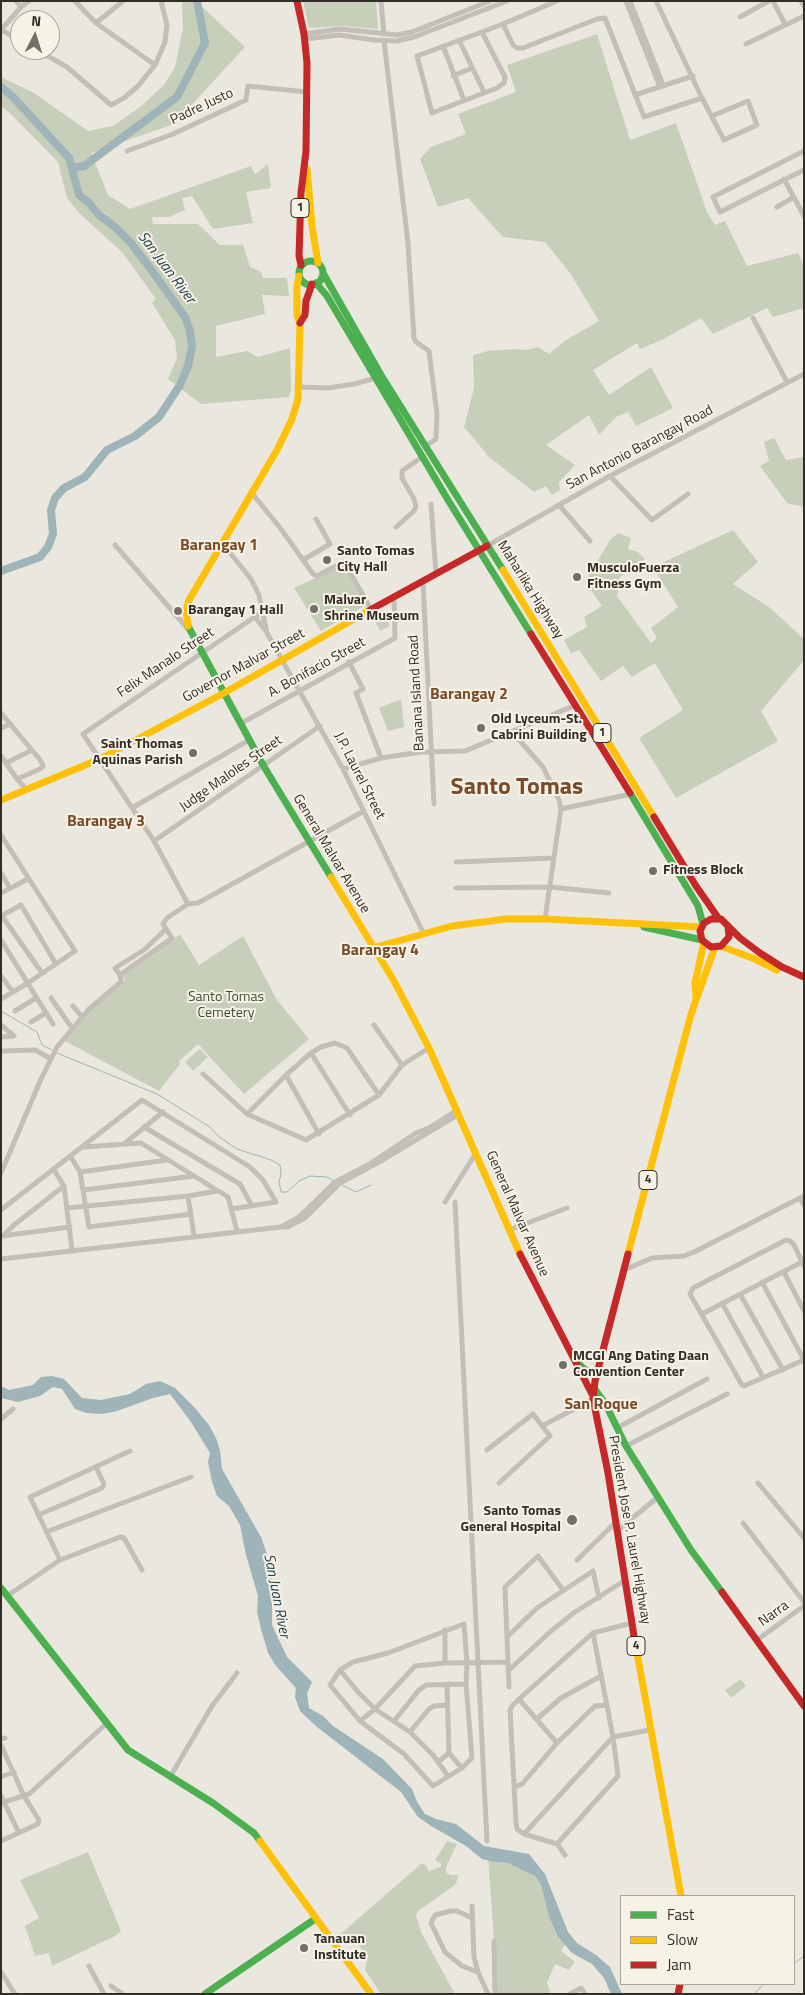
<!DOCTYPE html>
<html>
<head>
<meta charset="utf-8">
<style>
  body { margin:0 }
  #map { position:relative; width:805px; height:1995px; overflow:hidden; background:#eae7de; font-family:"Titillium Web",sans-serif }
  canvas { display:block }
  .frame { position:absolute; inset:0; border:2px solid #332d27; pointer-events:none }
  .legend { position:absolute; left:620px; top:1895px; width:175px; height:90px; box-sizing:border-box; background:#f7f2e6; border:1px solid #a9a39a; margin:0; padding:6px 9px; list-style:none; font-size:15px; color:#332d27 }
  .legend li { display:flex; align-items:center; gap:10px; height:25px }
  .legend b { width:25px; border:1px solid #a9a39a }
  .north { position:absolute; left:10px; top:10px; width:50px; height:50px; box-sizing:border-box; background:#f7f2e6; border:1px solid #a9a39a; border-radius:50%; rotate:5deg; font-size:14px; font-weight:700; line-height:20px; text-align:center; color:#332d27 }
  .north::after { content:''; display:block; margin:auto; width:18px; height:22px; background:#736e67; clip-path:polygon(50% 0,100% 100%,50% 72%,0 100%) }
</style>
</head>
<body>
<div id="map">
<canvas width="805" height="1995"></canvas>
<div class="frame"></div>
<ul class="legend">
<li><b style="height:6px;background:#4caf50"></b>Fast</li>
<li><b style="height:6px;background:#ffc107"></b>Slow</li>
<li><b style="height:6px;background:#c62828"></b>Jam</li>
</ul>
<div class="north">N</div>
</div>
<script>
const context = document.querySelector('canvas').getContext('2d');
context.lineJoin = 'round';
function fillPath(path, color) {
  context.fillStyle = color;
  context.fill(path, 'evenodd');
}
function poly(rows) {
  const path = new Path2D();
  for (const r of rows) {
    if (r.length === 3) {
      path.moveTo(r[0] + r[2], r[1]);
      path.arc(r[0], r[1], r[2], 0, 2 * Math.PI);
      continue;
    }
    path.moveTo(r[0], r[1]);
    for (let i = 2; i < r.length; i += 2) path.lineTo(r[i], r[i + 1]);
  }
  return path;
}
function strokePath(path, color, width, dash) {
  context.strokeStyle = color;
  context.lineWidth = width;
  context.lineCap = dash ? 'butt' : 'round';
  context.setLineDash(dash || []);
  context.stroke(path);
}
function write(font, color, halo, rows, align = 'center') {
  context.font = font + ' "Titillium Web",sans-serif';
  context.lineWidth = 4;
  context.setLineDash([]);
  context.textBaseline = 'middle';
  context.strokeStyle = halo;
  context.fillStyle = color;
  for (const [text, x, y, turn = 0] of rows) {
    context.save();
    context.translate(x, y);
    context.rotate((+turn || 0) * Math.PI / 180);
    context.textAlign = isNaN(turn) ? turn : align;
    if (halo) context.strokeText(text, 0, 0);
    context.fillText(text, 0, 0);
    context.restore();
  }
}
const green = poly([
  [182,1,196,1,245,47,174,124,91,153,108,195,130,209,251,166,255,174,268,164,271,188,246,192,253,223,213,229,192,196,182,198,185,210,169,217,152,217,153,224,198,224,220,245,243,245,250,267,261,272,263,278,287,278,289,296,262,295,265,314,216,326,216,357,247,351,258,357,290,348,291,390,289,397,201,404,168,379,177,358,175,340,152,303,156,299,122,252,79,213,67,198,58,162,11,114,1,106,1,77,34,93,88,131,113,126,140,107,164,85,175,67,183,28],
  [303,1,376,1,378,29,341,26,309,28],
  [597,34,630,140,676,123,707,212,715,225,725,221,747,266,798,253,804,266,804,308,773,317,767,308,713,334,701,318,662,340,640,349,637,343,593,370,609,395,651,367,673,408,636,426,628,412,616,417,599,435,589,415,546,445,575,465,559,482,560,490,552,495,546,486,534,492,489,457,464,427,474,388,473,355,488,351,516,349,527,350,538,347,549,354,566,340,599,321,570,273,545,242,503,237,468,198,438,207,420,159,431,147,466,134,458,114,516,92,507,65],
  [774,438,786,460,804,457,804,507,787,503,760,466,769,461,764,442],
  [733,530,758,562,733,584,769,607,804,639,804,660,761,711,778,741,676,798,639,738,683,710,655,663,632,677,623,666,601,681,579,650,571,653,564,640,587,627,584,617,602,606,585,582,610,540,618,533,631,538,628,549,638,552,645,559,620,577,617,596,651,643,657,638,651,628,678,607,653,567],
  [344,565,366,605,321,631,294,588],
  [382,610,390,626,380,631,372,615],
  [401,699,404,727,388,731,379,708],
  [180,934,199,965,243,936,277,1000,309,1039,244,1094,198,1044,179,1061,180,1064,159,1091,63,1040,82,1017,125,980,121,973,147,958],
  [200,1049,208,1057,193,1071,185,1062],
  [741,1679,746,1686,731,1698,725,1690],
  [447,1841,457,1844,446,1867,446,1872,450,1875,459,1875,455,1885,418,1911,416,1915,421,1932,455,1994,381,1994,365,1970,368,1956,352,1938,340,1944,336,1938,421,1864,426,1865,429,1871,441,1867,441,1863,435,1860],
  [88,1852,121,1931,115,1936,52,1966,49,1953,35,1956,25,1926,39,1918,20,1880],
  [488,1856,493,1862,508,1863,524,1869,535,1876,541,1885,549,1917,558,1937,565,1945,561,1951,575,1962,569,1970,555,1964,547,1983,551,1994,495,1994,494,1941]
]);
const water = poly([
  [52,1376,64,1379,82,1398,101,1400,130,1394,146,1384,160,1381,175,1388,195,1408,209,1425,216,1438,220,1450,222,1469,261,1537,267,1554,272,1581,272,1625,287,1657,312,1682,307,1693,309,1708,323,1716,333,1726,383,1759,412,1789,417,1802,425,1814,436,1819,456,1824,484,1846,529,1854,545,1874,568,1932,577,1943,596,1955,610,1967,622,1994,611,1994,604,1978,592,1964,572,1953,558,1937,549,1917,541,1885,535,1876,508,1863,494,1862,482,1859,466,1846,431,1826,418,1817,401,1792,317,1727,300,1711,295,1697,296,1688,276,1666,268,1653,261,1629,257,1612,258,1596,246,1555,240,1525,229,1506,217,1496,212,1482,208,1462,210,1453,191,1422,170,1394,153,1398,117,1411,103,1414,86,1413,75,1409,62,1389,53,1387,40,1396,18,1402,1,1398,1,1386,9,1390,33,1385,41,1377]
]);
const stream = poly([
  [1,1011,37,1032,42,1045,52,1050],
  [57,1053,157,1094,210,1127,218,1136,237,1149,271,1160,280,1165,281,1174,279,1182,281,1192,287,1192,299,1181,310,1176,327,1177,334,1181],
  [342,1185,356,1192,371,1185],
  [794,1964,804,1956],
  [754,1994,764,1984]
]);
const river = poly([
  [1,87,13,97,69,158,79,195,89,203,99,215,115,227,131,243,150,268,185,317,190,331,192,347,188,366,180,385,159,417,135,436,107,450,85,477,64,488,55,498,51,510,53,534,48,547,40,557,1,571],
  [72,168,84,166,177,97,205,43,197,1]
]);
const street = poly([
  [16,1,21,7],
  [75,1,96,23,155,65],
  [381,1,384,34],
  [626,1,660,87],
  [630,1,663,85],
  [656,1,702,98,724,140,757,125,748,101,712,116],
  [773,1,785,24],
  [801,1,804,6],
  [740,17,769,1],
  [96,23,123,1],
  [503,24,513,45,517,48,523,48,597,19,605,18,644,117,702,98],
  [1,30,21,7,29,1],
  [1,30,20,40],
  [482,32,505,77,504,83,497,88,432,113,417,56,482,32,503,24,557,1],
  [304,34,340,29,397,35,412,32,490,1],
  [305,39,339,35,374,40,397,41,414,37,507,1],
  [459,40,484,92],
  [384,41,408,243,414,338,416,342,429,351,437,414,436,439,426,446],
  [746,44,804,16],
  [443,46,464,100],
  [37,50,67,67,111,105,124,98,138,86,155,65,165,42,167,25,161,1],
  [453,76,472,68],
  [635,95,693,76],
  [127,151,173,134,246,100,248,86,307,92],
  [804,151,713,197,720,212,804,170],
  [784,179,804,216],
  [777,207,794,197],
  [753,318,787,382],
  [298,387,328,388,354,384,376,378],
  [610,476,652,520,688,494],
  [251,492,281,529,313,574,317,576,344,562,371,609],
  [431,504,436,574],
  [559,505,590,541],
  [396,527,414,511,416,507,414,499,402,478,402,471,422,457],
  [223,544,251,579,259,595,267,633,343,769,424,934],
  [115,545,188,629],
  [487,546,610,476,804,374],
  [303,560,330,544,316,519],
  [423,582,434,804],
  [262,612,83,734,154,841,188,904,198,903,364,811],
  [255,617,265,630],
  [349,662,363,689,356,693,381,758],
  [1,713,41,761,43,766,40,769,17,779],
  [240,724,395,638,394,596],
  [1,728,11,724],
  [513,733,543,767,559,800,561,809],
  [1,756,17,779,26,789],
  [6,763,32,750],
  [343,769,381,758,421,752,465,751,576,705],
  [132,808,249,740],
  [1,835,75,951,28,983,1,999],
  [154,841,320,726],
  [456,862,553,858],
  [1,873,10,888],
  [456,888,550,887,609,893],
  [1,893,28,879],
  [1,916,21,905,56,964],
  [2,916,42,973],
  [545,919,561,809,631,794],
  [1,940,53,1024],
  [120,975,115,968,144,950,166,929],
  [1,976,13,992],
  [51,998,72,1028],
  [73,1006,82,1017],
  [15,1011,36,998],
  [31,1022,46,1013],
  [1,1025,14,1036,1,1037],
  [374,1025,402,1065],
  [1,1051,35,1050,51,1059],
  [311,1053,350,1115],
  [203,1074,247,1114,306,1140,379,1095,402,1065,429,1048],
  [286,1075,319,1134],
  [457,1110,429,1128,416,1133,368,1165,335,1182,299,1217,281,1227,287,1227,305,1218,340,1183,379,1162,459,1114],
  [247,1114,286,1075,311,1053,321,1047,335,1043,347,1048,379,1095],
  [144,1127,240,1184,252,1206],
  [124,1144,163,1112],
  [84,1147,141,1143,228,1197,237,1231],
  [71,1157,80,1172,89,1227,191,1214],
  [54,1170,64,1186,72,1250],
  [80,1172,167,1160],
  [1,1173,41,1079,57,1047,89,1009,121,982,120,975,172,938,163,924,167,918,188,904],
  [83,1190,194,1176],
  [188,1196,217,1191],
  [800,1198,804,1205],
  [445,1202,476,1153],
  [455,1202,487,1841],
  [67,1208,188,1196,194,1236],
  [1,1210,142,1100,250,1167,263,1180,276,1202,231,1209],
  [509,1230,567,1208],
  [2,1236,70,1227],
  [3,1236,14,1225,64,1186],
  [1,1259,281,1227],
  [804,1266,794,1245,790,1241,786,1240,693,1288,690,1294,742,1385,744,1386,804,1360],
  [624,1270,652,1258,684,1256,696,1251,804,1196],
  [784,1272,804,1311],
  [762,1282,804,1360],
  [740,1294,783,1370],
  [722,1303,763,1377],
  [702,1314,804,1261],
  [1,1419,13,1409],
  [542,1426,593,1399],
  [617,1428,707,1379],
  [626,1446,727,1394],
  [487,1450,533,1414,550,1436,499,1483],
  [758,1483,804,1538],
  [38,1515,102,1488,104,1484,96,1467],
  [743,1523,804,1602],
  [618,1530,658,1497],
  [46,1532,191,1477],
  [60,1560,120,1537,124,1538,142,1570],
  [577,1560,616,1522],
  [7,1596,60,1560,30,1497,130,1451],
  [464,1624,467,1663,466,1684,472,1758,462,1768,433,1786,404,1754,360,1721,330,1685,340,1670,353,1662,388,1653,464,1624],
  [593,1633,613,1737,618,1776,557,1844,524,1834,613,1737,650,1730],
  [507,1637,537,1608,593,1571,599,1598],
  [757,1640,804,1606],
  [445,1663,445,1630],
  [340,1670,358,1692,375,1709,410,1732,433,1755,448,1776],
  [509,1670,551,1631,575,1612,624,1581],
  [447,1686,449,1753,462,1768],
  [509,1687,505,1587,538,1556,563,1590],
  [519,1699,512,1706,510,1710,516,1822,517,1829,524,1834],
  [537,1719,561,1698,601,1676],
  [360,1721,375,1709,415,1666,445,1663,508,1662],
  [394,1721,419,1690,426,1685,466,1684],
  [410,1732,429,1709,434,1706,448,1705],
  [1,1739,5,1738],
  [557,1743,519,1699,593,1633,632,1623],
  [1,1745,24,1796,39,1820,38,1824,1,1841],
  [438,1762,449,1753],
  [1,1777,14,1772],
  [170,1777,212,1706,237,1673],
  [515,1787,522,1784,557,1743,595,1706,607,1705],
  [1,1796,19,1833],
  [1,1803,29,1794,107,1723],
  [557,1844,565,1855],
  [472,1906,474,1957,478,1972,488,1994],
  [472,1918,457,1911,451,1911,435,1915,431,1923,445,1952,462,1966,478,1972],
  [494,1941,495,1994],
  [89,1966,104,1994],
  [1,1972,15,1994],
  [111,1986,123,1994],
  [570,1994,581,1988,585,1994]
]);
const fast = poly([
  [311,273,12],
  [323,273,381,375,503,570],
  [316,283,327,296,448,500,531,634],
  [188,626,263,765,331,877],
  [630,793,698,906,703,924],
  [644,927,702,940],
  [578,1363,584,1369,597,1374],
  [594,1388,605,1403,626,1446,691,1550,722,1592],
  [1,1588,128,1750,213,1803,254,1833,260,1841],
  [205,1994,315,1919]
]);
const slow = poly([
  [307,169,312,226,318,263],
  [503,570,654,817],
  [188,626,186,611,189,600,277,450,292,419,298,399,300,323,297,315,297,285,299,276],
  [1,800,100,759,224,693,370,610],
  [331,877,394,981,429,1048,520,1254],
  [720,946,755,959,777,970],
  [373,948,452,926,506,919,545,919,702,927],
  [696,998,695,983,704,942],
  [628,1254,691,1014,715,947],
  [634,1636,681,1896],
  [260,1841,371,1994]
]);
const jam = poly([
  [297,1,304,34,307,63,306,151,301,193,299,256,301,265],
  [300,323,305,315,306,301,312,284],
  [370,610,487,546],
  [531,634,630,793],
  [654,817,696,886,719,919],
  [728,926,729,937,721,946,711,947,702,940,700,931,704,923,711,919,721,919,740,938,760,953,782,967,804,977],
  [520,1254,593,1396],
  [628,1254,595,1381,593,1399,608,1473,634,1636],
  [722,1592,804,1706],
  [678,1994,680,1984]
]);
const markers = [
  [327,560,5,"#736e67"],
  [577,577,5,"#736e67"],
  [314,609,5,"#736e67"],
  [178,611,5,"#736e67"],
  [481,728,5,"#736e67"],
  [193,753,5,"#736e67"],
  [653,871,5,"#736e67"],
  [563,1365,5,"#736e67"],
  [572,1520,6,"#736e67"],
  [304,1948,5,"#736e67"]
];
const shields = [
  [300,208,18],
  [602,733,18],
  [648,1180,18],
  [636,1646,18]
];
const shieldNames = [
  ["1",300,208],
  ["1",602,733],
  ["4",648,1180],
  ["4",636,1646]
];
const streetNames = [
  ["Padre Justo",202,107,-25],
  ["San Antonio Barangay Road",640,448,-28],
  ["Maharlika Highway",530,590,58],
  ["Felix Manalo Street",166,663,-34],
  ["Governor Malvar Street",244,666,-29],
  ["A. Bonifacio Street",317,668,-29],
  ["Banana Island Road",417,693,-93],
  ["Judge Maloles Street",231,774,-35],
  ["J.P. Laurel Street",359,776,63],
  ["General Malvar Avenue",331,854,59],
  ["General Malvar Avenue",517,1214,66],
  ["President Jose P. Laurel Highway",629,1530,80],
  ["Narra",774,1614,-36]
];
const poiNames = [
  ["Santo Tomas",337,552],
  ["City Hall",337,568],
  ["MusculoFuerza",587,569],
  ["Fitness Gym",587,585],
  ["Malvar",324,601],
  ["Shrine Museum",324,617],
  ["Barangay 1 Hall",188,611],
  ["Old Lyceum-St.",491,720],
  ["Cabrini Building",491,736],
  ["Saint Thomas",183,745,"right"],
  ["Aquinas Parish",183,761,"right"],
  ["Fitness Block",663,871],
  ["MCGI Ang Dating Daan",573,1357],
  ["Convention Center",573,1373],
  ["Santo Tomas",561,1512,"right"],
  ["General Hospital",561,1528,"right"],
  ["Tanauan",314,1940],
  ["Institute",314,1956]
];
const parkNames = [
  ["Santo Tomas",226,998],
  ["Cemetery",226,1014]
];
const waterNames = [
  ["San Juan River",166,268,53],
  ["San Juan River",276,1596,79]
];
const quarterNames = [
  ["Barangay 1",219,546],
  ["Barangay 2",469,695],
  ["Barangay 3",106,822],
  ["Barangay 4",380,951],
  ["San Roque",601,1405]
];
const townNames = [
  ["Santo Tomas",517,788]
];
fillPath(green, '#c7cfba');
fillPath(water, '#9eb4b8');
strokePath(stream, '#9eb4b8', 1);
strokePath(river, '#9eb4b8', 8);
strokePath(street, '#c3bfb8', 5);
strokePath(fast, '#4caf50', 7);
strokePath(slow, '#ffc107', 7);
strokePath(jam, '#c62828', 7);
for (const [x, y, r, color] of markers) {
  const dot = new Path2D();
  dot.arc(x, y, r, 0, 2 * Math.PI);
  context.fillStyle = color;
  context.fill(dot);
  strokePath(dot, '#f7f2e6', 2);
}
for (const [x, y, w] of shields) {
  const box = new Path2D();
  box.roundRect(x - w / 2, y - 9.5, w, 19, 4);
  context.fillStyle = '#f7f2e6';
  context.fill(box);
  strokePath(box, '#332d27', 1);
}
write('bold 12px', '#332d27', null, shieldNames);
write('14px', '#332d27', '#f7f2e6', streetNames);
write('bold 14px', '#332d27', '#f7f2e6', poiNames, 'left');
write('14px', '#3c4e2e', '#f7f2e6', parkNames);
write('italic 15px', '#21434f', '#f7f2e6', waterNames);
write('bold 16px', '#794c29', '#f7f2e6', quarterNames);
write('bold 24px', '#794c29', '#f7f2e6', townNames);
</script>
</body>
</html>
